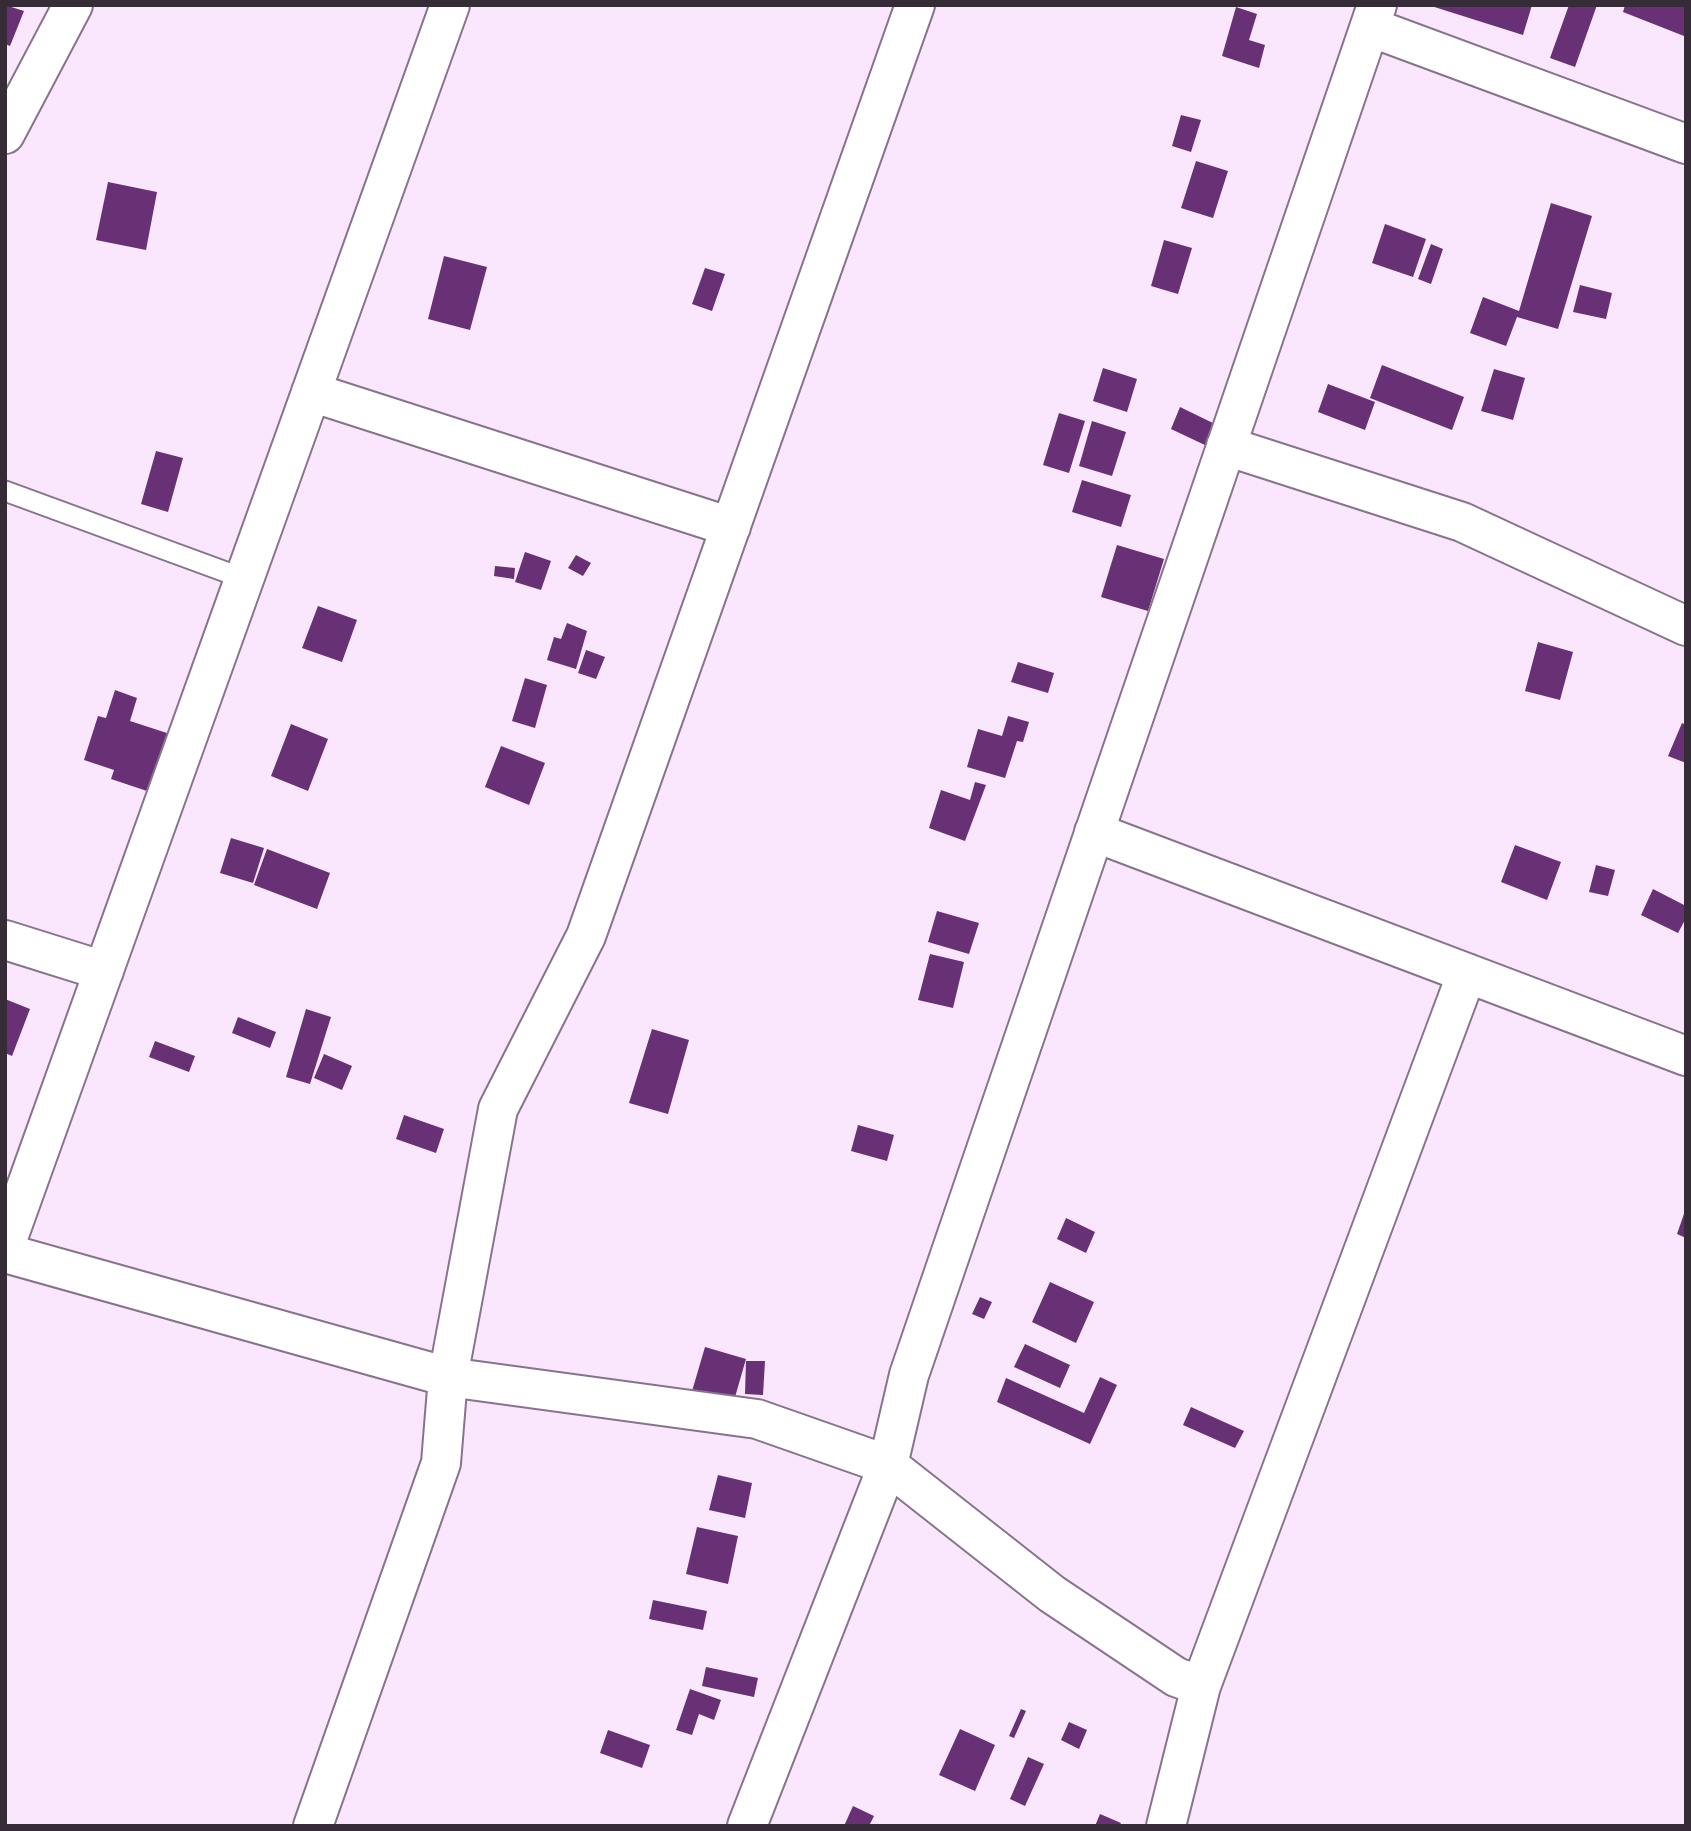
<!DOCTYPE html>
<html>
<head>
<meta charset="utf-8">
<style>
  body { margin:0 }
  #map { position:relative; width:1691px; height:1831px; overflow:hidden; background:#fae7fe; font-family:"Source Serif 4",serif }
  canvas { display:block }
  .frame { position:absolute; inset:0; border:7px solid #352c37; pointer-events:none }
</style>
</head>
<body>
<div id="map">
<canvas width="1691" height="1831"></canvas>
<div class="frame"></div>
</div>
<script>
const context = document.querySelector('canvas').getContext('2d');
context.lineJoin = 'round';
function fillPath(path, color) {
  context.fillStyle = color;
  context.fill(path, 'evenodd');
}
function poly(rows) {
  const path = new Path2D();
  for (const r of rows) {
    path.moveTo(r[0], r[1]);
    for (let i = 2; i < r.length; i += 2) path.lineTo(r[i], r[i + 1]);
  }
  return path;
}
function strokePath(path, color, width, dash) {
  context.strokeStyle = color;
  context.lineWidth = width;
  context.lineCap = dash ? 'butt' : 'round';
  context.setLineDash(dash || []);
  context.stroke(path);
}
const building = poly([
  [5,5,24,11,10,46,5,44],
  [1428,5,1532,5,1523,35],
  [1569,5,1597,5,1575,67,1550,58],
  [1625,5,1686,5,1686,31,1684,36,1623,12],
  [1236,7,1257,14,1249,40,1265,45,1259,68,1222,56],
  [1181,115,1201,120,1191,152,1172,146],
  [1196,161,1228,171,1213,218,1181,208],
  [108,182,157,192,146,250,96,240],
  [1551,203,1592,216,1558,329,1517,317,1506,346,1470,333,1483,297,1519,311],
  [1385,224,1426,239,1413,277,1372,263],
  [1164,240,1192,248,1178,294,1151,286],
  [1431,244,1443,249,1431,284,1418,279],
  [444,256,487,267,470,330,428,319],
  [705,268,725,274,712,311,692,304],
  [1580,285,1612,293,1606,319,1573,312],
  [1382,365,1464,397,1452,430,1370,398],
  [1103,368,1137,379,1127,412,1093,401],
  [1494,369,1525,378,1513,420,1481,411],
  [1328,384,1375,402,1365,430,1318,412],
  [1180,407,1217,425,1207,446,1171,429],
  [1059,413,1085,421,1069,473,1043,465],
  [1092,421,1126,432,1112,476,1079,466],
  [156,451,183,458,168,512,141,504],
  [1082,480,1131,495,1121,527,1072,512],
  [1117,545,1164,559,1148,611,1101,597],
  [525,552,551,561,541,590,515,582],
  [576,555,591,563,583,576,568,568],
  [495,566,515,568,514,579,494,576],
  [318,606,357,620,342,662,302,648],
  [567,623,587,631,576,669,547,660,554,637,561,639],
  [1538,642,1573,652,1560,700,1525,691],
  [586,650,605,657,596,679,578,673],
  [1018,662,1054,673,1048,693,1011,682],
  [525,678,547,685,535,728,512,721],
  [115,690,137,698,130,721,167,733,147,791,111,779,114,770,84,760,98,716,106,718],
  [1008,716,1029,722,1023,742,1017,741,1005,778,967,767,978,729,1002,736],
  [1682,723,1686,725,1686,763,1668,756],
  [291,724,328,739,308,791,271,776],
  [501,746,545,763,529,805,485,787],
  [975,782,986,785,965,841,929,828,941,790,970,800],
  [231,838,264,848,253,883,220,873],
  [1515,845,1561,862,1547,900,1501,882],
  [267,849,330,873,317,909,254,885],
  [1596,865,1615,870,1608,896,1589,892],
  [1653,889,1686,906,1686,918,1678,933,1641,915],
  [937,911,979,923,969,954,928,942],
  [930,954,964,962,953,1008,918,1000],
  [5,999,30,1009,12,1056,5,1053],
  [306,1009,331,1017,310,1084,286,1077],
  [238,1017,276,1032,270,1048,232,1033],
  [652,1029,689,1040,668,1114,629,1103],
  [155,1041,195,1056,189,1072,149,1057],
  [324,1054,352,1066,342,1090,314,1078],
  [404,1115,444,1129,436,1153,396,1139],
  [858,1125,894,1135,887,1161,851,1151],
  [1686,1208,1686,1238,1677,1234],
  [1066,1218,1095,1232,1086,1253,1057,1239],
  [1050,1282,1094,1302,1076,1343,1032,1322],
  [980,1297,992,1302,984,1319,972,1314],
  [1025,1344,1070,1365,1060,1388,1014,1367],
  [705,1347,746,1359,731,1411,690,1398],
  [746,1361,765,1361,763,1395,745,1394],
  [1100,1377,1117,1385,1090,1444,997,1402,1006,1378,1084,1413],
  [1191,1407,1244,1431,1235,1448,1183,1425],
  [718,1475,752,1483,745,1518,709,1510],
  [697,1527,738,1536,728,1584,686,1574],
  [653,1600,707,1611,703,1630,649,1619],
  [706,1667,758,1678,754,1697,702,1686],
  [690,1689,721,1700,714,1720,699,1714,692,1735,676,1730],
  [1021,1709,1026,1711,1014,1738,1009,1736],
  [1069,1722,1087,1730,1079,1749,1061,1740],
  [960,1729,995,1745,975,1791,939,1775],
  [608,1730,650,1745,642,1768,600,1753],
  [1028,1757,1044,1764,1025,1806,1010,1799],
  [853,1806,874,1816,869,1826,844,1826],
  [1100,1814,1121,1823,1119,1826,1095,1826]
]);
const lane = poly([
  [5,491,245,579]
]);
const street = poly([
  [1370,27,1686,144],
  [5,134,73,5],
  [311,392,731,527],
  [1226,446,1462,522,1686,626],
  [1094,832,1686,1056],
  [5,940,104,971],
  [5,1246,450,5],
  [5,1253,448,1377,757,1419,888,1465,1052,1594,1176,1677,1201,1686],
  [313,1826,441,1463,448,1377,498,1109,586,936,915,5],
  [747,1826,888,1465,909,1375,1377,5],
  [1166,1826,1201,1686,1467,973]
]);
fillPath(building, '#683075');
strokePath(lane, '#88738d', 23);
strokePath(street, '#88738d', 42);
strokePath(lane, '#fff', 19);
strokePath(street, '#fff', 38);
</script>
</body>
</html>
